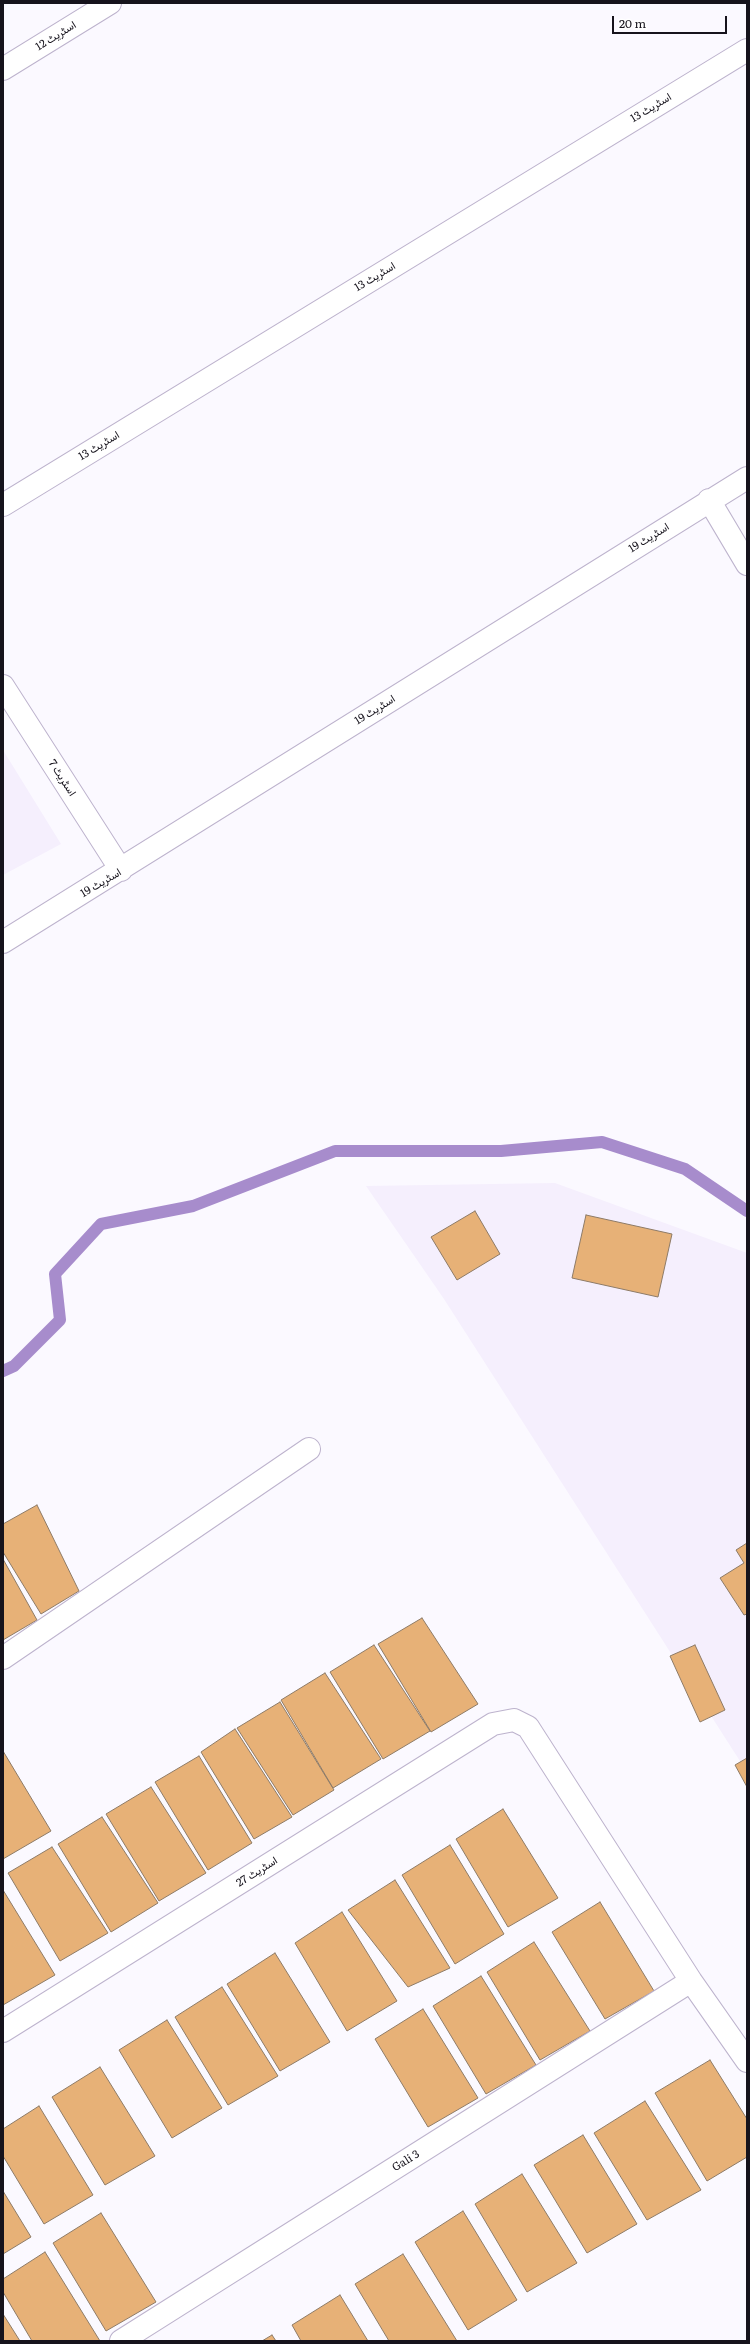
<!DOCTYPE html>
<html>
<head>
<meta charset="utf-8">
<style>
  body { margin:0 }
  #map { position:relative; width:750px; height:2344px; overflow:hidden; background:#fbf9ff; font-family:Literata,serif }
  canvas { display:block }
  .frame { position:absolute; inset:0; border:4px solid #16131c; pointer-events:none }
  .scale { position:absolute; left:612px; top:16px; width:115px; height:18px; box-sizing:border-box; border:2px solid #16131c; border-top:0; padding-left:5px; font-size:12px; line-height:14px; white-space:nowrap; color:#16131c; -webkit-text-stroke:3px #fff; paint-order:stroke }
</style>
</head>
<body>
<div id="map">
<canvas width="750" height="2344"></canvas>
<div class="frame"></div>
<div class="scale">20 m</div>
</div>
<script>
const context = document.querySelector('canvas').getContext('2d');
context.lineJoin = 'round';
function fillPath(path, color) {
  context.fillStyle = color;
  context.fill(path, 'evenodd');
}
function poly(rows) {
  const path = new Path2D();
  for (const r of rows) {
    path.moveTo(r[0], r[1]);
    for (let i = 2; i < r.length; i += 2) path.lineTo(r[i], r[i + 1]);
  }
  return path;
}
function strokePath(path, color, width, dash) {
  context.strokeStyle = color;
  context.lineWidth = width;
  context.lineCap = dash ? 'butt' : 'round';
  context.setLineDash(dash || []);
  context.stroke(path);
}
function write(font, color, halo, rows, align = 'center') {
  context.font = font + ' Literata,Vazirmatn,serif';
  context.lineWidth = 3;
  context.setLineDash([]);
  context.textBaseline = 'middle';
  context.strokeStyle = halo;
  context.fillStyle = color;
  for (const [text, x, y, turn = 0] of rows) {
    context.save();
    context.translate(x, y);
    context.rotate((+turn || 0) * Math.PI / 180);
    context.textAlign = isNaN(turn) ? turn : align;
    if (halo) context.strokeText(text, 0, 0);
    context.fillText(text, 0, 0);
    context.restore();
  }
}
const built = poly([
  [3,750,61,844,3,875],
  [555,1183,747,1253,747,1772,444,1299,366,1186]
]);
const stream = poly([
  [3,1371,14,1366,60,1320,55,1274,101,1224,193,1206,335,1151,501,1151,602,1142,685,1169,747,1211]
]);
const building = poly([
  [475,1211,500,1254,457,1280,431,1237,475,1211],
  [586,1215,672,1234,658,1297,572,1278,586,1215],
  [37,1505,79,1591,41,1614,3,1552,3,1524,37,1505],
  [747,1543,747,1614,744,1615,720,1578,744,1563,736,1550,747,1543],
  [3,1559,37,1620,3,1640,3,1559],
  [422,1618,478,1704,431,1732,378,1644,422,1618],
  [374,1645,430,1731,383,1759,330,1672,374,1645],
  [695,1645,725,1710,700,1722,670,1656,695,1645],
  [325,1673,381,1759,333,1788,281,1700,325,1673],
  [280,1702,334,1790,293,1815,237,1728,280,1702],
  [235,1729,292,1817,254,1839,201,1752,235,1729],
  [3,1751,51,1831,3,1859,3,1751],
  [199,1756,252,1843,208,1870,155,1782,199,1756],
  [747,1758,747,1787,735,1765,747,1758],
  [151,1787,206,1873,159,1901,106,1814,151,1787],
  [503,1809,558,1898,508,1927,456,1839,503,1809],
  [102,1817,158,1903,111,1932,58,1844,102,1817],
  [450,1845,504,1934,455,1964,402,1875,450,1845],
  [52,1847,108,1933,60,1961,8,1873,52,1847],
  [395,1880,450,1968,408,1987,348,1910,395,1880],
  [3,1890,55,1975,3,2005,3,1890],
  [600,1902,654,1991,605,2019,552,1932,600,1902],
  [342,1912,397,2001,347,2031,295,1943,342,1912],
  [534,1942,590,2031,540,2060,487,1972,534,1942],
  [275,1953,330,2042,280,2071,227,1984,275,1953],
  [481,1976,536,2065,486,2094,433,2006,481,1976],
  [222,1987,278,2076,228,2105,175,2017,222,1987],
  [423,2009,478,2098,428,2127,375,2039,423,2009],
  [167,2020,222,2108,172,2138,119,2050,167,2020],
  [710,2060,747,2119,747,2157,707,2181,655,2093,710,2060],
  [100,2067,155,2156,105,2185,52,2097,100,2067],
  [645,2101,701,2190,647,2220,594,2133,645,2101],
  [39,2106,93,2195,44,2224,3,2156,3,2129,39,2106],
  [583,2135,637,2224,587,2253,534,2165,583,2135],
  [522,2174,577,2263,527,2292,475,2204,522,2174],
  [3,2191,31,2237,3,2254,3,2191],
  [463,2211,517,2300,468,2330,415,2242,463,2211],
  [101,2213,156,2302,106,2331,53,2243,101,2213],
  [45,2252,100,2341,32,2341,3,2292,3,2279,45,2252],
  [403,2254,457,2341,389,2341,355,2284,403,2254],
  [340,2295,368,2341,301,2341,292,2325,340,2295],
  [3,2314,20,2341,3,2341,3,2314],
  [272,2335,276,2341,262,2341,272,2335]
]);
const street = poly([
  [3,69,110,3],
  [709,500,747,564],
  [3,505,747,50],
  [3,686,121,870],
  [3,942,747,478],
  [3,1658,309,1449],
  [3,2031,493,1724,514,1720,528,1727,691,1981,747,2061],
  [121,2341,691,1981]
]);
const streetNames = [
  ["اسٹریٹ 12",56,36,-32],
  ["اسٹریٹ 13",651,108,-31],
  ["اسٹریٹ 13",375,277,-31],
  ["اسٹریٹ 13",99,446,-31],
  ["اسٹریٹ 19",649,538,-32],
  ["اسٹریٹ 19",375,710,-32],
  ["اسٹریٹ 7",62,778,57],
  ["اسٹریٹ 19",101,883,-31],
  ["اسٹریٹ 27",257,1872,-32],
  ["Gali 3",406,2161,-32]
];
fillPath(built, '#f5effd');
strokePath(stream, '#a78ccc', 12);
fillPath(building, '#e7b177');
strokePath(building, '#8e7b67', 1);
strokePath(street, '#bdb3cd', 24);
strokePath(street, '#fff', 22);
write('11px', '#16131c', '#fff', streetNames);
</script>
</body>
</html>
